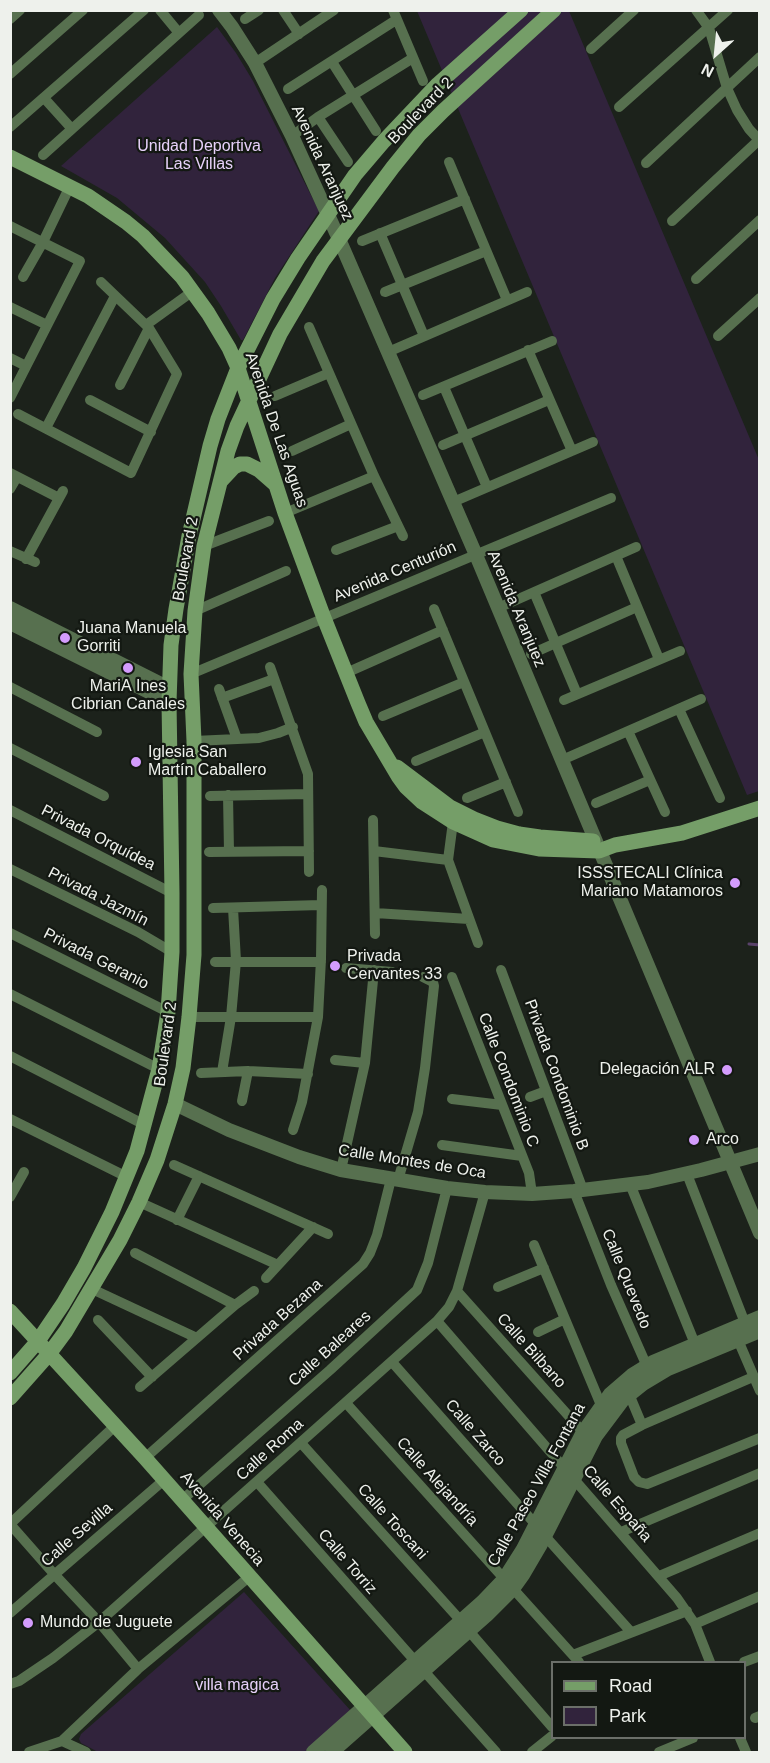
<!DOCTYPE html>
<html>
<head>
<meta charset="utf-8">
<style>
  body { margin:0 }
  #map { position:relative; width:770px; height:1763px; overflow:hidden; background:#1c221b; font-family:Helvetica,sans-serif }
  canvas { display:block }
  .frame { position:absolute; inset:0; border:12px solid #eef1ec; pointer-events:none }
  .legend { position:absolute; left:551px; top:1661px; width:195px; height:78px; box-sizing:border-box; background:#131812; border:2px solid #6b6f69; margin:0; padding:8px 10px; list-style:none; font-size:18px; color:#eef1ec }
  .legend li { display:flex; align-items:center; gap:12px; height:30px }
  .legend b { width:30px; border:2px solid #6b6f69 }
  .north { position:absolute; left:686px; top:24px; width:60px; height:60px; -webkit-text-stroke:4px #131812; paint-order:stroke; rotate:207deg; font-size:16px; font-weight:700; line-height:24px; text-align:center; color:#eef1ec }
  .north::after { content:''; display:block; margin:auto; width:21px; height:27px; background:#eef1ec; clip-path:polygon(50% 0,100% 100%,50% 72%,0 100%) }
</style>
</head>
<body>
<div id="map">
<canvas width="770" height="1763"></canvas>
<div class="frame"></div>
<ul class="legend">
<li><b style="height:8px;background:#759e68"></b>Road</li>
<li><b style="height:16px;background:#31233c"></b>Park</li>
</ul>
<div class="north">N</div>
</div>
<script>
const context = document.querySelector('canvas').getContext('2d');
context.lineJoin = 'round';
function fillPath(path, color) {
  context.fillStyle = color;
  context.fill(path, 'evenodd');
}
function poly(rows) {
  const path = new Path2D();
  for (const r of rows) {
    path.moveTo(r[0], r[1]);
    for (let i = 2; i < r.length; i += 2) path.lineTo(r[i], r[i + 1]);
  }
  return path;
}
function strokePath(path, color, width, dash) {
  context.strokeStyle = color;
  context.lineWidth = width;
  context.lineCap = dash ? 'butt' : 'round';
  context.setLineDash(dash || []);
  context.stroke(path);
}
function write(font, color, halo, rows, align = 'center') {
  context.font = font + ' Helvetica,sans-serif';
  context.lineWidth = 4.5;
  context.setLineDash([]);
  context.textBaseline = 'middle';
  context.strokeStyle = halo;
  context.fillStyle = color;
  for (const [text, x, y, turn = 0] of rows) {
    context.save();
    context.translate(x, y);
    context.rotate((+turn || 0) * Math.PI / 180);
    context.textAlign = isNaN(turn) ? turn : align;
    if (halo) context.strokeText(text, 0, 0);
    context.fillText(text, 0, 0);
    context.restore();
  }
}
const green = poly([
  [417,11,569,11,759,460,759,791,747,795],
  [217,27,236,53,253,81,319,211,275,278,243,340,241,340,221,306,205,282,165,238,117,198,61,166],
  [244,1592,351,1711,305,1752,98,1752,81,1743,79,1739,81,1734]
]);
const stream = poly([
  [749,944,760,945]
]);
const minor = poly([
  [160,10,179,33],
  [283,10,299,34],
  [393,10,423,81],
  [696,10,709,28,727,88,737,110,749,129,760,141],
  [10,19,20,10],
  [245,19,259,10],
  [591,49,634,10],
  [332,62,376,131],
  [255,63,334,10],
  [10,74,83,10],
  [288,89,396,20],
  [44,98,72,129],
  [619,107,728,10],
  [318,117,348,162],
  [10,127,144,10],
  [292,136,318,117,413,58],
  [43,155,199,15],
  [449,162,507,300],
  [646,163,760,57],
  [672,221,760,139],
  [10,226,80,261,10,398],
  [380,233,424,336],
  [362,241,465,199],
  [23,277,43,242,70,186],
  [696,279,760,220],
  [385,292,486,251],
  [10,307,47,325],
  [146,325,193,291],
  [309,327,374,476,403,536],
  [718,336,760,298],
  [528,350,572,451],
  [388,352,527,292],
  [10,358,26,366],
  [120,385,149,328],
  [444,387,487,487],
  [423,395,552,341],
  [275,396,329,373],
  [90,400,151,432],
  [18,414,131,473,177,374,149,328,101,282],
  [46,428,115,296],
  [443,445,549,400],
  [292,451,351,424],
  [10,473,59,498],
  [10,489,17,477],
  [453,502,593,442],
  [285,513,374,476],
  [204,546,269,521],
  [336,550,398,526],
  [10,551,35,562],
  [616,556,659,659],
  [26,559,63,491],
  [534,592,577,694],
  [498,608,636,547],
  [434,609,518,812],
  [195,611,286,571],
  [531,654,637,607],
  [270,667,308,774,309,872],
  [346,673,443,630],
  [191,674,611,498],
  [10,687,97,732],
  [219,689,237,739],
  [222,698,274,679],
  [564,700,680,651],
  [679,709,720,798],
  [383,716,464,682],
  [628,731,665,812],
  [194,741,259,738,278,733,293,727],
  [10,748,104,796],
  [562,760,701,699],
  [416,761,485,732],
  [228,795,229,852],
  [210,796,308,794],
  [467,798,506,782],
  [596,803,650,780],
  [10,810,172,893],
  [373,820,375,934],
  [453,822,448,860,478,943],
  [374,851,448,860],
  [209,852,309,851],
  [10,869,138,932,172,952],
  [213,908,321,905],
  [375,913,469,919],
  [10,933,168,1012],
  [215,962,321,962],
  [346,968,392,972],
  [501,970,583,1190],
  [452,977,529,1173,532,1194],
  [10,994,159,1069],
  [189,1017,318,1017],
  [10,1056,145,1125],
  [335,1060,365,1063],
  [222,1072,231,1017,236,961,233,908],
  [201,1073,248,1071,308,1074],
  [530,1097,546,1091],
  [452,1099,502,1105],
  [242,1101,248,1071],
  [10,1119,127,1177],
  [293,1130,302,1102,318,1017,321,959,322,890],
  [442,1145,522,1156],
  [174,1165,328,1234],
  [341,1170,365,1063,374,970],
  [687,1174,745,1323],
  [398,1180,418,1112,425,1068,434,986,433,982,423,977],
  [630,1184,695,1344],
  [574,1191,611,1285,649,1371],
  [10,1197,24,1172],
  [139,1202,278,1265],
  [177,1220,199,1176],
  [534,1245,601,1405],
  [135,1253,235,1305],
  [266,1278,313,1227],
  [498,1287,544,1268],
  [92,1289,197,1338],
  [457,1291,583,1432],
  [98,1320,152,1377],
  [437,1321,677,1598,695,1624,710,1662],
  [538,1332,565,1319],
  [738,1340,760,1391],
  [392,1362,536,1525],
  [753,1377,642,1425,623,1435,621,1438,621,1443,634,1477,639,1482,647,1484,760,1438],
  [140,1387,235,1305,254,1291],
  [629,1394,642,1425],
  [346,1403,579,1662],
  [301,1443,461,1621],
  [145,1458,363,1264,370,1253,377,1235,391,1179],
  [257,1482,415,1661],
  [182,1500,330,1370,417,1290,428,1263,447,1188],
  [10,1524,54,1574,99,1622,138,1669],
  [10,1524,116,1425],
  [621,1532,760,1473],
  [545,1536,631,1632],
  [659,1576,760,1533],
  [10,1613,164,1480],
  [695,1624,760,1596],
  [469,1631,552,1727],
  [573,1655,687,1611],
  [744,1662,760,1656],
  [424,1671,496,1752],
  [10,1684,19,1681,53,1658,99,1622,437,1321,449,1307,457,1291,485,1192],
  [755,1718,760,1716],
  [740,1738,746,1752],
  [62,1741,86,1752],
  [29,1752,62,1741,138,1669,249,1577],
  [532,1752,552,1736],
  [659,1752,693,1738]
]);
const tertiary = poly([
  [219,10,232,27,255,63,292,136,339,239,476,555,760,1233],
  [10,608,169,688],
  [10,623,169,702],
  [175,1104,229,1130,299,1157,341,1170,447,1188,485,1192,532,1194,574,1191,648,1182,701,1170,760,1154],
  [313,1752,482,1602,504,1579,523,1549,583,1432,610,1394,632,1375,653,1362,760,1317],
  [332,1752,487,1615,513,1589,523,1575,540,1546,596,1436,623,1400,643,1384,668,1369,760,1331]
]);
const secondary = poly([
  [10,157,88,196,126,222,143,236,182,277,208,313,229,348,238,368,285,513,324,618,358,703,366,722,398,776,406,787,422,802,453,822,493,840,539,849,599,851,615,845,682,833,760,808],
  [220,482,234,467,240,464,247,464,259,470,275,484],
  [397,767,450,807,474,819,497,828,519,834,540,837,593,841],
  [10,1311,145,1458,405,1752],
  [10,1373,38,1341,63,1304,84,1268,112,1212,137,1151,159,1069,168,1012,172,952,172,893,169,702,171,645,176,609,189,536,210,446,218,419,238,368,273,299,298,258,355,175,384,141,438,84,521,10],
  [10,1398,49,1354,66,1331,120,1240,139,1202,157,1160,175,1104,183,1068,189,1017,194,955,194,741,191,674,195,611,204,546,228,451,237,426,280,334,323,261,393,167,419,135,443,111,554,10]
]);
const markers = [
  [65,638,6,"#d39cfc"],
  [128,668,6,"#d39cfc"],
  [136,762,6,"#d39cfc"],
  [735,883,6,"#d39cfc"],
  [335,966,6,"#d39cfc"],
  [727,1070,6,"#d39cfc"],
  [694,1140,6,"#d39cfc"],
  [28,1623,6,"#d39cfc"]
];
const streetNames = [
  ["Boulevard 2",421,111,-46],
  ["Avenida Aranjuez",322,163,65],
  ["Avenida De Las Aguas",276,430,71],
  ["Boulevard 2",186,559,-80],
  ["Avenida Centurión",395,572,-23],
  ["Avenida Aranjuez",516,609,67],
  ["Privada Orquídea",98,838,27],
  ["Privada Jazmín",98,897,27],
  ["Privada Geranio",96,959,27],
  ["Boulevard 2",166,1044,-82],
  ["Privada Condominio B",556,1075,70],
  ["Calle Condominio C",508,1080,69],
  ["Calle Montes de Oca",412,1162,9],
  ["Calle Quevedo",626,1279,68],
  ["Privada Bezana",278,1320,-42],
  ["Calle Baleares",330,1349,-42],
  ["Calle Bilbano",531,1351,48],
  ["Calle Zarco",475,1433,49],
  ["Calle Roma",270,1450,-42],
  ["Calle Alejandría",437,1482,48],
  ["Calle Paseo Villa Fontana",537,1485,-61],
  ["Calle España",617,1504,49],
  ["Avenida Venecia",222,1519,49],
  ["Calle Toscani",392,1522,48],
  ["Calle Sevilla",77,1535,-41],
  ["Calle Torriz",347,1562,49]
];
const parkNames = [
  ["Unidad Deportiva",199,147],
  ["Las Villas",199,165],
  ["villa magica",237,1686]
];
const poiNames = [
  ["Juana Manuela",77,629],
  ["Gorriti",77,647],
  ["MariA Ines",128,687,"center"],
  ["Cibrian Canales",128,705,"center"],
  ["Iglesia San",148,753],
  ["Martín Caballero",148,771],
  ["ISSSTECALI Clínica",723,874,"right"],
  ["Mariano Matamoros",723,892,"right"],
  ["Privada",347,957],
  ["Cervantes 33",347,975],
  ["Delegación ALR",715,1070,"right"],
  ["Arco",706,1140],
  ["Mundo de Juguete",40,1623]
];
fillPath(green, '#31233c');
strokePath(stream, '#59426a', 3);
strokePath(minor, '#57704f', 10);
strokePath(tertiary, '#57704f', 14);
strokePath(secondary, '#759e68', 15);
for (const [x, y, r, color] of markers) {
  const dot = new Path2D();
  dot.arc(x, y, r, 0, 2 * Math.PI);
  context.fillStyle = color;
  context.fill(dot);
  strokePath(dot, '#131812', 2);
}
write('16px', '#eef1ec', '#131812', streetNames);
write('16px', '#e7d1fa', '#131812', parkNames);
write('16px', '#eef1ec', '#131812', poiNames, 'left');
</script>
</body>
</html>
